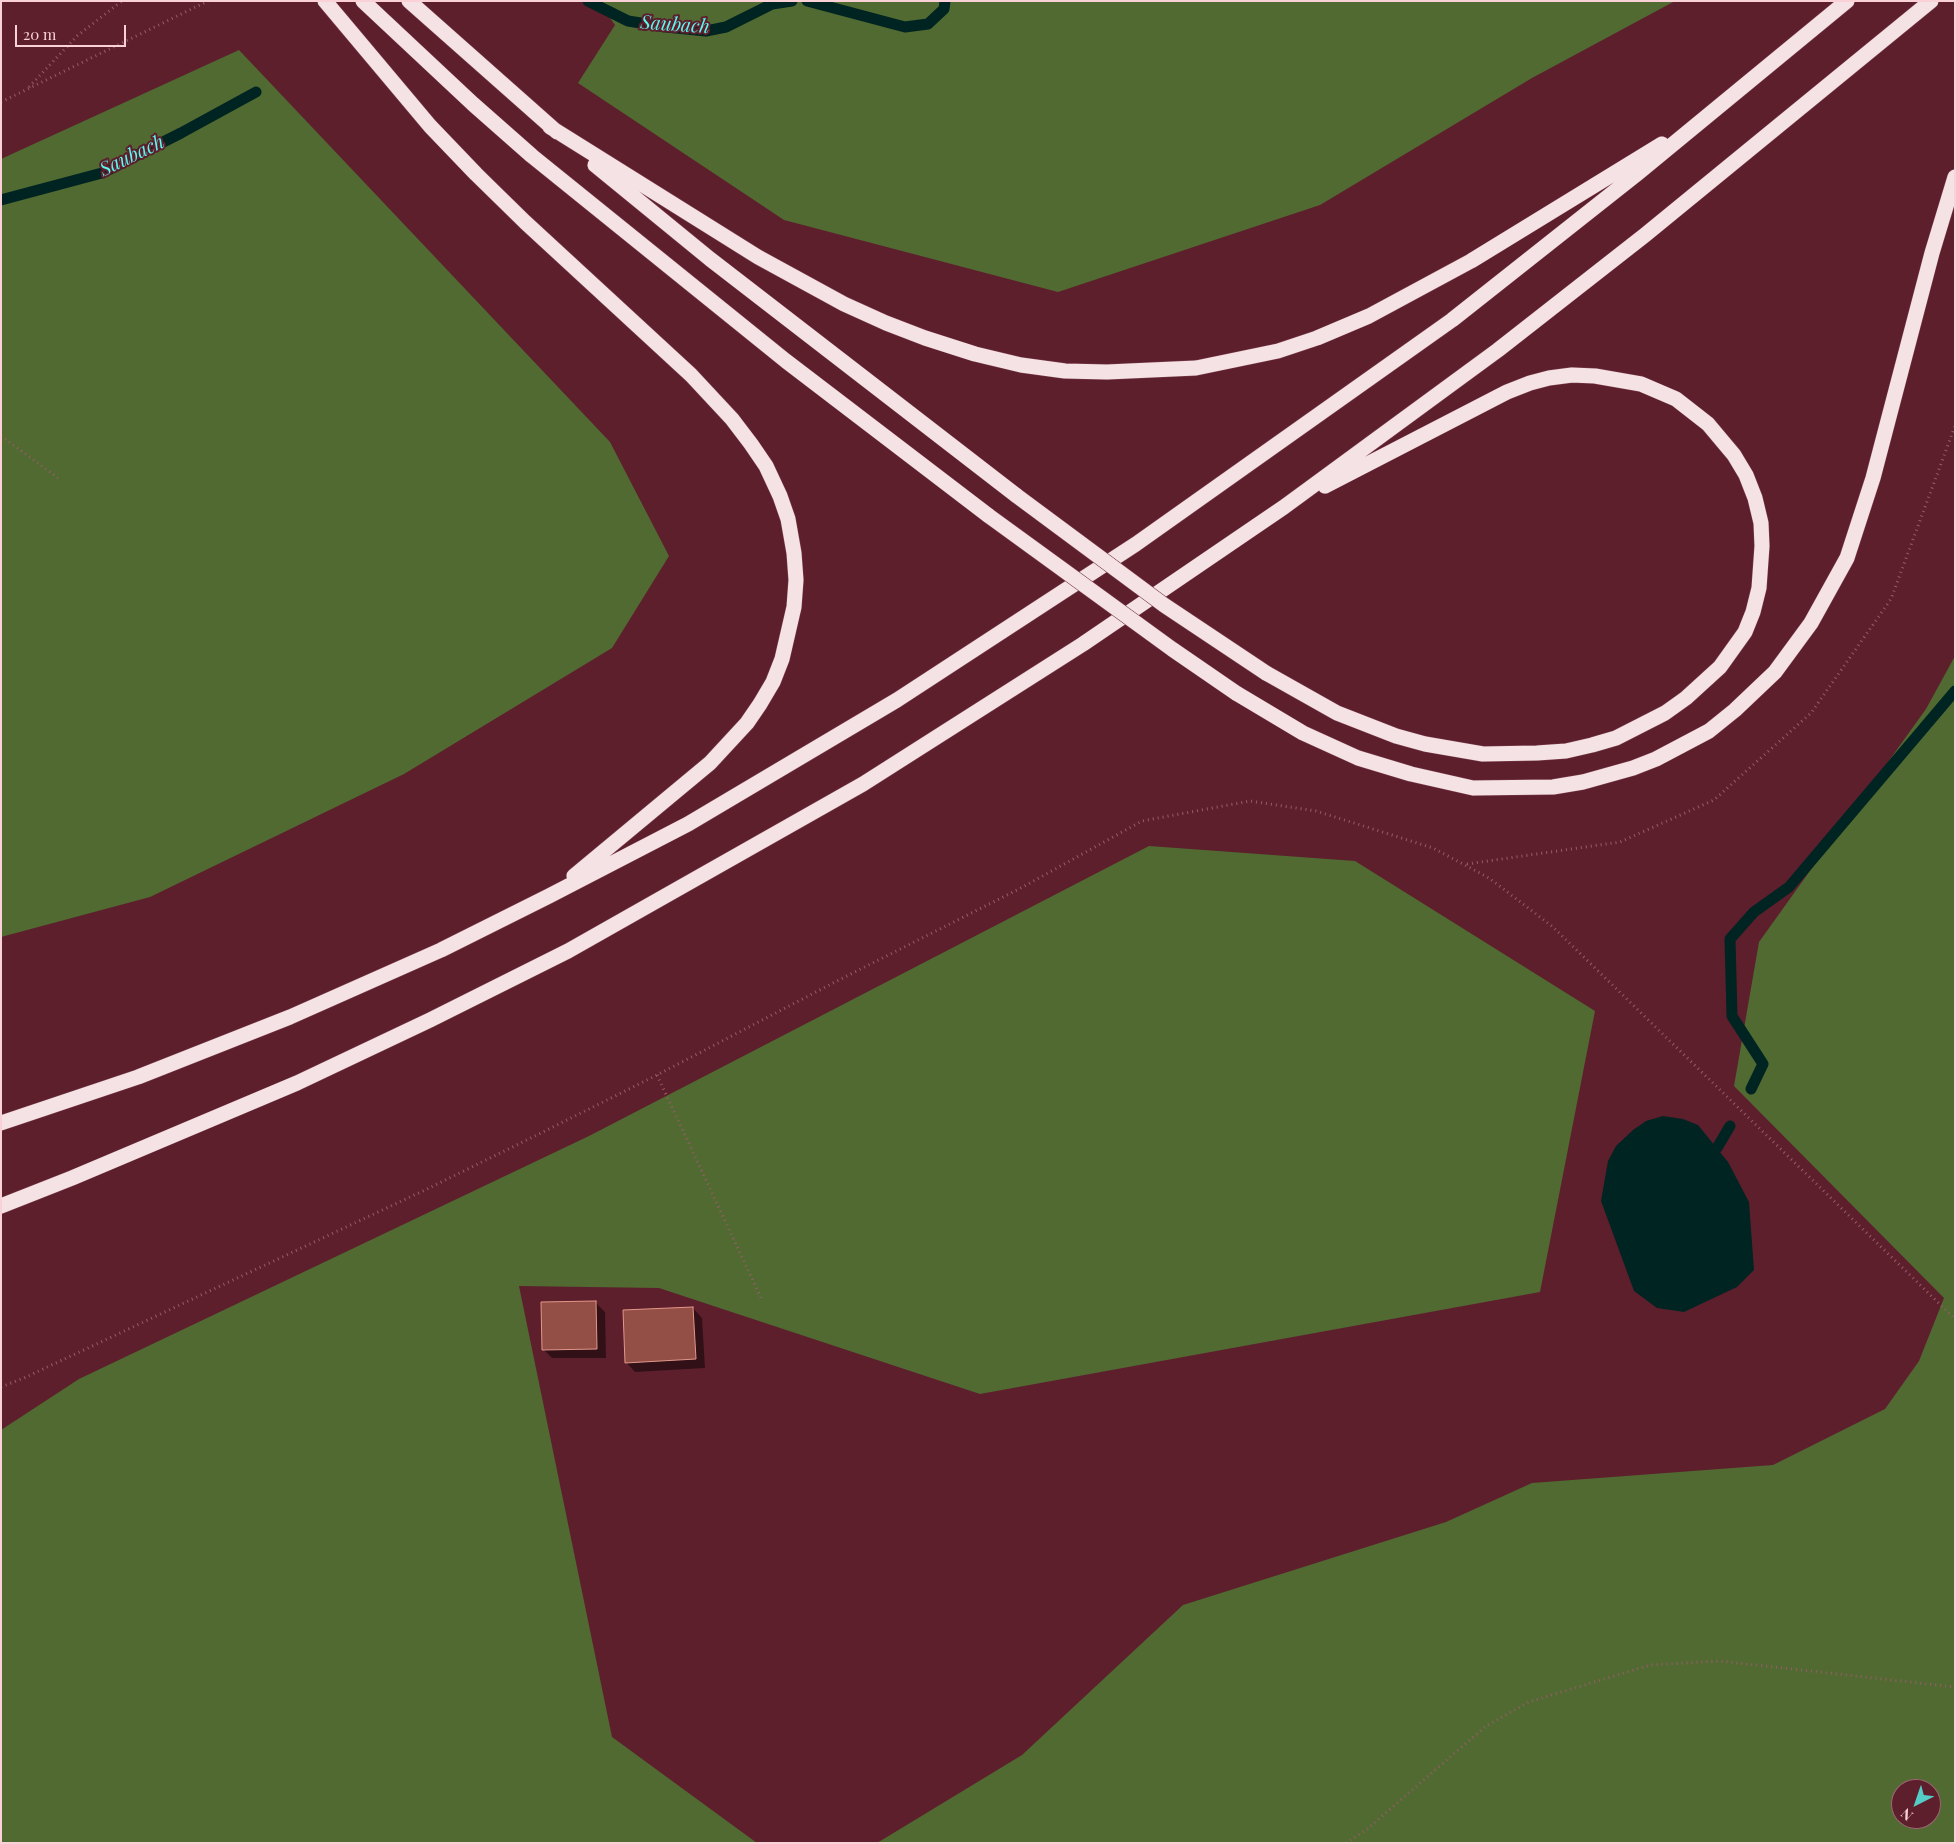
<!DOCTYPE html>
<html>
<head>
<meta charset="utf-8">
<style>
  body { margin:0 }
  #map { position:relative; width:1956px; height:1844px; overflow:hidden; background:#5e1f2d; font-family:"Playfair Display",serif }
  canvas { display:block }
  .frame { position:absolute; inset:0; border:2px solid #fad1d6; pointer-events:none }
  .north { position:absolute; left:1891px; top:1779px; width:50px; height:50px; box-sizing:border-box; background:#5e1f2d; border:1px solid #9c6671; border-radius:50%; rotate:221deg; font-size:14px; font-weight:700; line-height:20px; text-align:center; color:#fad1d6 }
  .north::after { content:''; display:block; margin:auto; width:18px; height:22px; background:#54cdc6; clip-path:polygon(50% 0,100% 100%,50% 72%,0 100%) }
  .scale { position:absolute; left:15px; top:25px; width:111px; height:22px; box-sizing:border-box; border:2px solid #fad1d6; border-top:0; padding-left:6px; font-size:15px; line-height:18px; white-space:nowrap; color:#fad1d6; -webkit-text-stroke:4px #5e1f2d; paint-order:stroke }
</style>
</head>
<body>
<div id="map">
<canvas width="1956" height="1844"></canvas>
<div class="frame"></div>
<div class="north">N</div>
<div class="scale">20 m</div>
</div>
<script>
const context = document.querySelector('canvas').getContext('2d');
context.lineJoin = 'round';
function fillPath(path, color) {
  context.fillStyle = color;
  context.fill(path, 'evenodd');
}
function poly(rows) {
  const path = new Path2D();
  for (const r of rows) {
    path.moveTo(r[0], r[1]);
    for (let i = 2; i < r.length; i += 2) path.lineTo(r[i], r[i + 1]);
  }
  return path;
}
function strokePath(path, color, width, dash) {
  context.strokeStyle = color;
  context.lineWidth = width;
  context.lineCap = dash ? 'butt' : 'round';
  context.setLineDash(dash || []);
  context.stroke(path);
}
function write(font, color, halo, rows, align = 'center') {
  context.font = font + ' "Playfair Display",serif';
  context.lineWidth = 4;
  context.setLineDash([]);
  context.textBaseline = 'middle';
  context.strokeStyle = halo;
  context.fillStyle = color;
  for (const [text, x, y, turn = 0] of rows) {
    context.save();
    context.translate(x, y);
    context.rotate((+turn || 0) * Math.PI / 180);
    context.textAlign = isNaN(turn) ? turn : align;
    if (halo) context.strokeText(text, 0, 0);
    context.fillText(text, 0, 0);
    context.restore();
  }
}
const green = poly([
  [598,1,1675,1,1532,78,1320,205,1058,292,784,220,578,83,615,25],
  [239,50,610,442,669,556,612,648,404,774,150,897,1,937,1,159],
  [1955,656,1955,1843,877,1843,1022,1755,1183,1605,1446,1522,1532,1483,1773,1465,1885,1409,1919,1361,1944,1298,1734,1086,1759,942,1926,709],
  [1901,1789,1931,1789,1931,1819,1901,1819],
  [1149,846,1355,861,1595,1011,1540,1292,980,1394,659,1288,519,1286,612,1737,757,1843,1,1843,1,1430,79,1379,589,1136]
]);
const water = poly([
  [1663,1116,1683,1119,1698,1125,1728,1162,1749,1202,1754,1270,1737,1287,1684,1312,1657,1308,1634,1291,1601,1201,1608,1161,1616,1146,1633,1130,1646,1121]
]);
const shadow = poly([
  [596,1303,605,1312,606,1358,552,1358,543,1349],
  [693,1308,702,1318,705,1368,635,1372,626,1362]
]);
const stream = poly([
  [588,1,628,21,666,27,706,31,726,27,772,4,792,1],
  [807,1,905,27,928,24,944,9,945,1],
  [1,200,102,173,181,133,256,92],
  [1751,1089,1763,1064,1732,1016,1730,939,1754,912,1789,887,1955,691],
  [1717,1148,1730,1126]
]);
const building = poly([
  [596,1301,597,1349,542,1350,541,1302,596,1301],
  [693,1307,696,1359,625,1363,623,1310,693,1307]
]);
const path = poly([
  [29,87,77,36,122,1],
  [1,102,208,1],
  [1,436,58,478],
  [1467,864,1620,842,1714,800,1811,713,1891,599,1955,426],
  [657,1075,762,1300],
  [1,1387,24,1378,423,1191,543,1132,657,1075,837,981,1019,889,1142,821,1250,801,1316,811,1433,848,1489,878,1553,927,1955,1319],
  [1346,1843,1366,1830,1486,1726,1529,1702,1650,1665,1720,1661,1955,1687]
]);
const motorway = poly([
  [325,1,430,126,476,174,525,222,691,375,732,419,751,444,766,466,780,496,788,519,794,553,796,580,794,607,782,659,773,682,760,704,747,723,710,763,574,876],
  [363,1,473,104,532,156,786,361,989,516],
  [409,1,557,132],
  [550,127,758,257,844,304,886,323,925,338,975,354,1021,365,1065,371,1107,372,1196,368,1278,351,1317,338,1369,316,1471,261,1662,144],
  [595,165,710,259,1017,496],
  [1266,673,1337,713,1396,736,1425,744,1483,754,1537,753,1566,751,1592,745,1616,738,1665,713,1686,698,1720,667,1745,632,1753,612,1759,588,1762,546,1761,523,1755,498,1746,475,1734,455,1708,424,1676,399,1641,384,1595,376,1572,375,1549,378,1530,383,1507,392,1325,486],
  [1236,693,1303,733,1358,758,1411,774,1473,788,1553,787,1583,782,1633,768,1656,759,1709,731,1735,710,1775,672,1811,623,1847,558,1873,478,1932,253,1955,177],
  [1,1123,138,1077,290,1017,441,950,549,896,688,824,897,700,1136,544,1452,320,1638,173,1847,1],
  [1,1206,72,1178,297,1083,430,1020,568,951,863,784,1083,644,1284,507,1498,350,1645,235,1931,1]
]);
const motorwayBridge = poly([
  [1017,496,1164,605,1266,673],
  [989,516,1172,649,1236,693]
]);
const waterNames = [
  ["Saubach",675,25,4],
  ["Saubach",132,156,-26]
];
fillPath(green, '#506a32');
fillPath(water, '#002422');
fillPath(shadow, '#0007');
strokePath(stream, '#002422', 11);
fillPath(building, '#934f45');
strokePath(building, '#e2978a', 1);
strokePath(motorway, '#7a3f4b', 16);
strokePath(path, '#955d68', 3, [1, 4]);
strokePath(motorway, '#f4e2e4', 15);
strokePath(motorwayBridge, '#7a3f4b', 16, []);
strokePath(motorwayBridge, '#f4e2e4', 15);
write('italic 19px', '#5af8ef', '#5e1f2d', waterNames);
</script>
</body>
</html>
